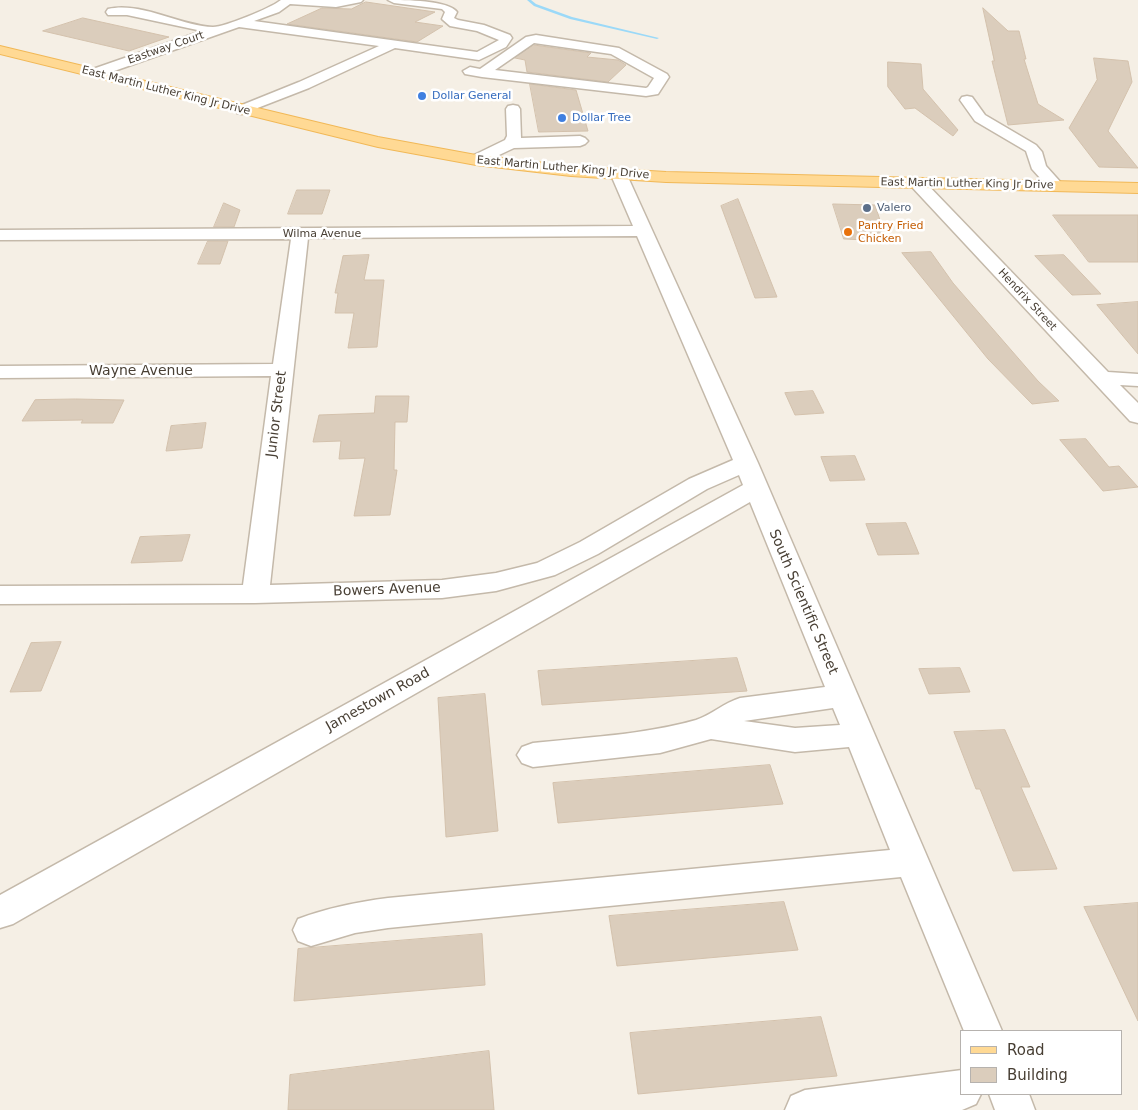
<!DOCTYPE html>
<style>
body{margin:0}
#map{position:relative;width:1138px;height:1110px;overflow:hidden;background:#f5efe5;font-family:"DejaVu Sans",sans-serif}
canvas{display:block}
.legend{position:absolute;left:960px;top:1030px;width:162px;height:65px;box-sizing:border-box;background:#fff;border:1px solid #b6b2ae;margin:0;padding:6px 9px;list-style:none;font-size:15px;color:#483f34}
.legend li{display:flex;align-items:center;gap:10px;height:25px}
.legend b{width:25px;border:1px solid #b6b2ae}
</style>
<div id="map">
<canvas width="1138" height="1110"></canvas>
<ul class="legend">
<li><b style="height:6px;background:#ffd994"></b>Road</li>
<li><b style="height:14px;background:#dbcdbc"></b>Building</li>
</ul>
</div>
<script>
const ctx = document.querySelector('canvas').getContext('2d');
ctx.lineJoin = 'round';
function fill(path, color) { ctx.fillStyle = color; ctx.fill(path, 'evenodd'); }
function trace(path, color, width, dash) { ctx.strokeStyle = color; ctx.lineWidth = width; ctx.lineCap = dash ? 'butt' : 'round'; ctx.setLineDash(dash || []); ctx.stroke(path); }
function label(font, color, halo, rows, align = 'center') {
  ctx.font = font + ' "DejaVu Sans",sans-serif'; ctx.lineWidth = 5; ctx.setLineDash([]); ctx.textBaseline = 'middle'; ctx.strokeStyle = halo; ctx.fillStyle = color; for (const [text, x, y, turn = 0] of rows) {
    ctx.save(); ctx.translate(x, y); ctx.rotate((+turn || 0) * Math.PI / 180); ctx.textAlign = isNaN(turn) ? turn : align; if (halo) ctx.strokeText(text, 0, 0); ctx.fillText(text, 0, 0); ctx.restore();
  }
}
const stream = new Path2D(`
 M527,0H531L536,4L572,17L659,38L657,39L570,19L534,6Z`);
const building = new Path2D(`
 M366,2L435,12L415,22L443,26L417,42L287,24L322,8L351,9Z
 M983,8L1008,31H1019L1026,59H1024L1038,104L1064,120L1008,125L992,61H994Z
 M83,18L169,37L129,51L43,31Z
 M534,45L591,53L587,57L618,60L626,65L608,82L527,72L525,60L515,58Z
 M1094,58L1128,61L1132,82L1108,131L1138,168L1099,167L1069,128L1097,80Z
 M888,62L921,64L923,89L958,130L953,136L915,108L905,109L888,87Z
 M530,84L576,90L588,131L539,132Z
 M297,190H330L322,214H288Z
 M738,199L777,297L755,298L721,206Z
 M224,203L240,210L234,227H214Z
 M833,204L875,205L887,241L844,239Z
 M1053,215H1138V262H1089Z
 M208,241H228L220,264H198Z
 M931,252L953,283L992,328L1038,381L1059,401L1032,404L988,359L902,253Z
 M369,255L364,280H384L377,347L348,348L354,313H335L338,293H335L343,256Z
 M1064,255L1101,294L1072,295L1035,256Z
 M1138,302V354L1097,305Z
 M813,391L824,413L795,415L785,393Z
 M376,396H409L407,422H395L394,470H397L390,515L354,516L365,458L339,459L341,441L313,442L319,415L374,413Z
 M76,399L124,400L113,423H81L83,420L22,421L35,400Z
 M206,423L202,448L166,451L171,426Z
 M1086,439L1109,467L1119,466L1138,487L1103,491L1060,440Z
 M855,456L865,480L830,481L821,457Z
 M906,523L919,554L878,555L866,524Z
 M190,535L182,561L131,563L140,537Z
 M61,642L41,691L10,692L31,643Z
 M737,658L747,691L542,705L538,671Z
 M960,668L970,692L929,694L919,669Z
 M485,694L498,831L446,837L438,698Z
 M1005,730L1030,787H1021L1057,869L1013,871L980,789H976L954,732Z
 M770,765L783,804L558,823L553,783Z
 M784,902L798,950L617,966L609,916Z
 M1138,903V1021L1084,907Z
 M482,934L485,985L294,1001L298,949Z
 M821,1017L837,1076L638,1094L630,1033Z
 M489,1051L494,1110H288L290,1075Z`);
const minor = new Path2D(`
 M281,0H363L361,2L336,7L290,4L279,12L254,21L477,52L499,40L477,31L450,26L442,19L445,12L442,9L394,3L388,0C405,0 448,0 457,12L454,18L458,20L484,25L510,35L512,38L506,47L479,60L395,48L309,88L242,114L237,113L235,110L237,107L299,82L379,46L239,27L100,76H90L88,73L90,70L202,31L127,15H108L106,12L108,9C140,1 181,26 213,27C225,27 271,8 281,0Z
 M536,35L619,48L667,74L669,77L658,94L646,96L482,77L465,74L463,71L470,67L480,69L526,37ZM534,43L611,54L654,78L648,87L646,88L495,70Z
 M967,96L972,97L985,115L1036,145L1042,152L1046,166L1064,186L1062,189H1050L1032,169L1026,151L975,121L960,100L962,97Z
 M513,105L518,106L520,109L521,138L580,136L585,138L588,141L585,144L580,146L514,148L482,163H470L468,160L470,157L505,140L507,136L506,109L508,106Z
 M619,170L625,172L627,175L758,463L1002,1031H964L901,877L388,928L355,933L311,946L298,941L293,930L298,919C327,908 357,902 388,898L890,850L849,747L795,752L711,739L660,753L533,767L522,763L517,755L522,747L533,743C587,737 643,735 696,720C711,715 724,703 740,698L825,687L750,502L13,924L0,928V895L743,485L739,475L707,489L598,554L555,575L496,591L442,598L255,603L0,604V586L243,585L271,376L0,378V366L273,364L291,239L0,240V230L633,226L611,175L613,172ZM637,236L733,460L689,479L580,542L537,563L496,573L442,580L270,585L308,238ZM833,708L840,725L795,728L744,721Z
 M917,178L923,180L1108,372L1138,374V386L1120,385L1138,403V423L1130,421L911,186L909,183L911,180Z
 M962,1070V1094H981L976,1104L962,1110H785L791,1096L805,1090Z
 M989,1094H1029L1035,1110H995Z`);
const major = new Path2D(`
 M0,46L378,137L476,155L571,166L666,172L1138,183V193L666,182L571,176L476,165L378,147L0,54Z`);
const markers = [
 [422,96,5,"#3f7fe0"],
 [562,118,5,"#3f7fe0"],
 [867,208,5,"#5c6f8a"],
 [848,232,5,"#e8710a"]
];
const farStreetnames = [
 ["Eastway Court",166,48,-19],
 ["East Martin Luther King Jr Drive",166,91,14],
 ["East Martin Luther King Jr Drive",563,168,5],
 ["East Martin Luther King Jr Drive",967,184,1],
 ["Wilma Avenue",322,234],
 ["Hendrix Street",1027,300,47]
];
const farShopnames = [
 ["Dollar General",432,96],
 ["Dollar Tree",572,118]
];
const farServicenames = [
 ["Valero",877,208]
];
const farFoodnames = [
 ["Pantry Fried",858,226],
 ["Chicken",858,239]
];
const streetNames = [
 ["Wayne Avenue",141,371],
 ["Junior Street",277,414,-83],
 ["Bowers Avenue",387,590,-2],
 ["South Scientific Street",803,602,67],
 ["Jamestown Road",378,700,-29]
];
fill(stream, '#9bd9f8');
fill(building, '#dbcdbc');
trace(building, '#d3c1ac', 1);
trace(minor, '#c4b9aa', 3);
trace(major, '#f1b857', 2);
fill(minor, '#fff');
fill(major, '#ffd994');
for (const [x, y, r, color] of markers) { const dot = new Path2D(); dot.arc(x, y, r, 0, 2 * Math.PI); ctx.fillStyle = color; ctx.fill(dot); trace(dot, '#fff', 2); }
label('11px', '#483f34', '#fff', farStreetnames);
label('11px', '#366cbe', '#fff', farShopnames, 'left');
label('11px', '#4e5e75', '#fff', farServicenames, 'left');
label('11px', '#c56008', '#fff', farFoodnames, 'left');
label('14px', '#483f34', '#fff', streetNames);
</script>
